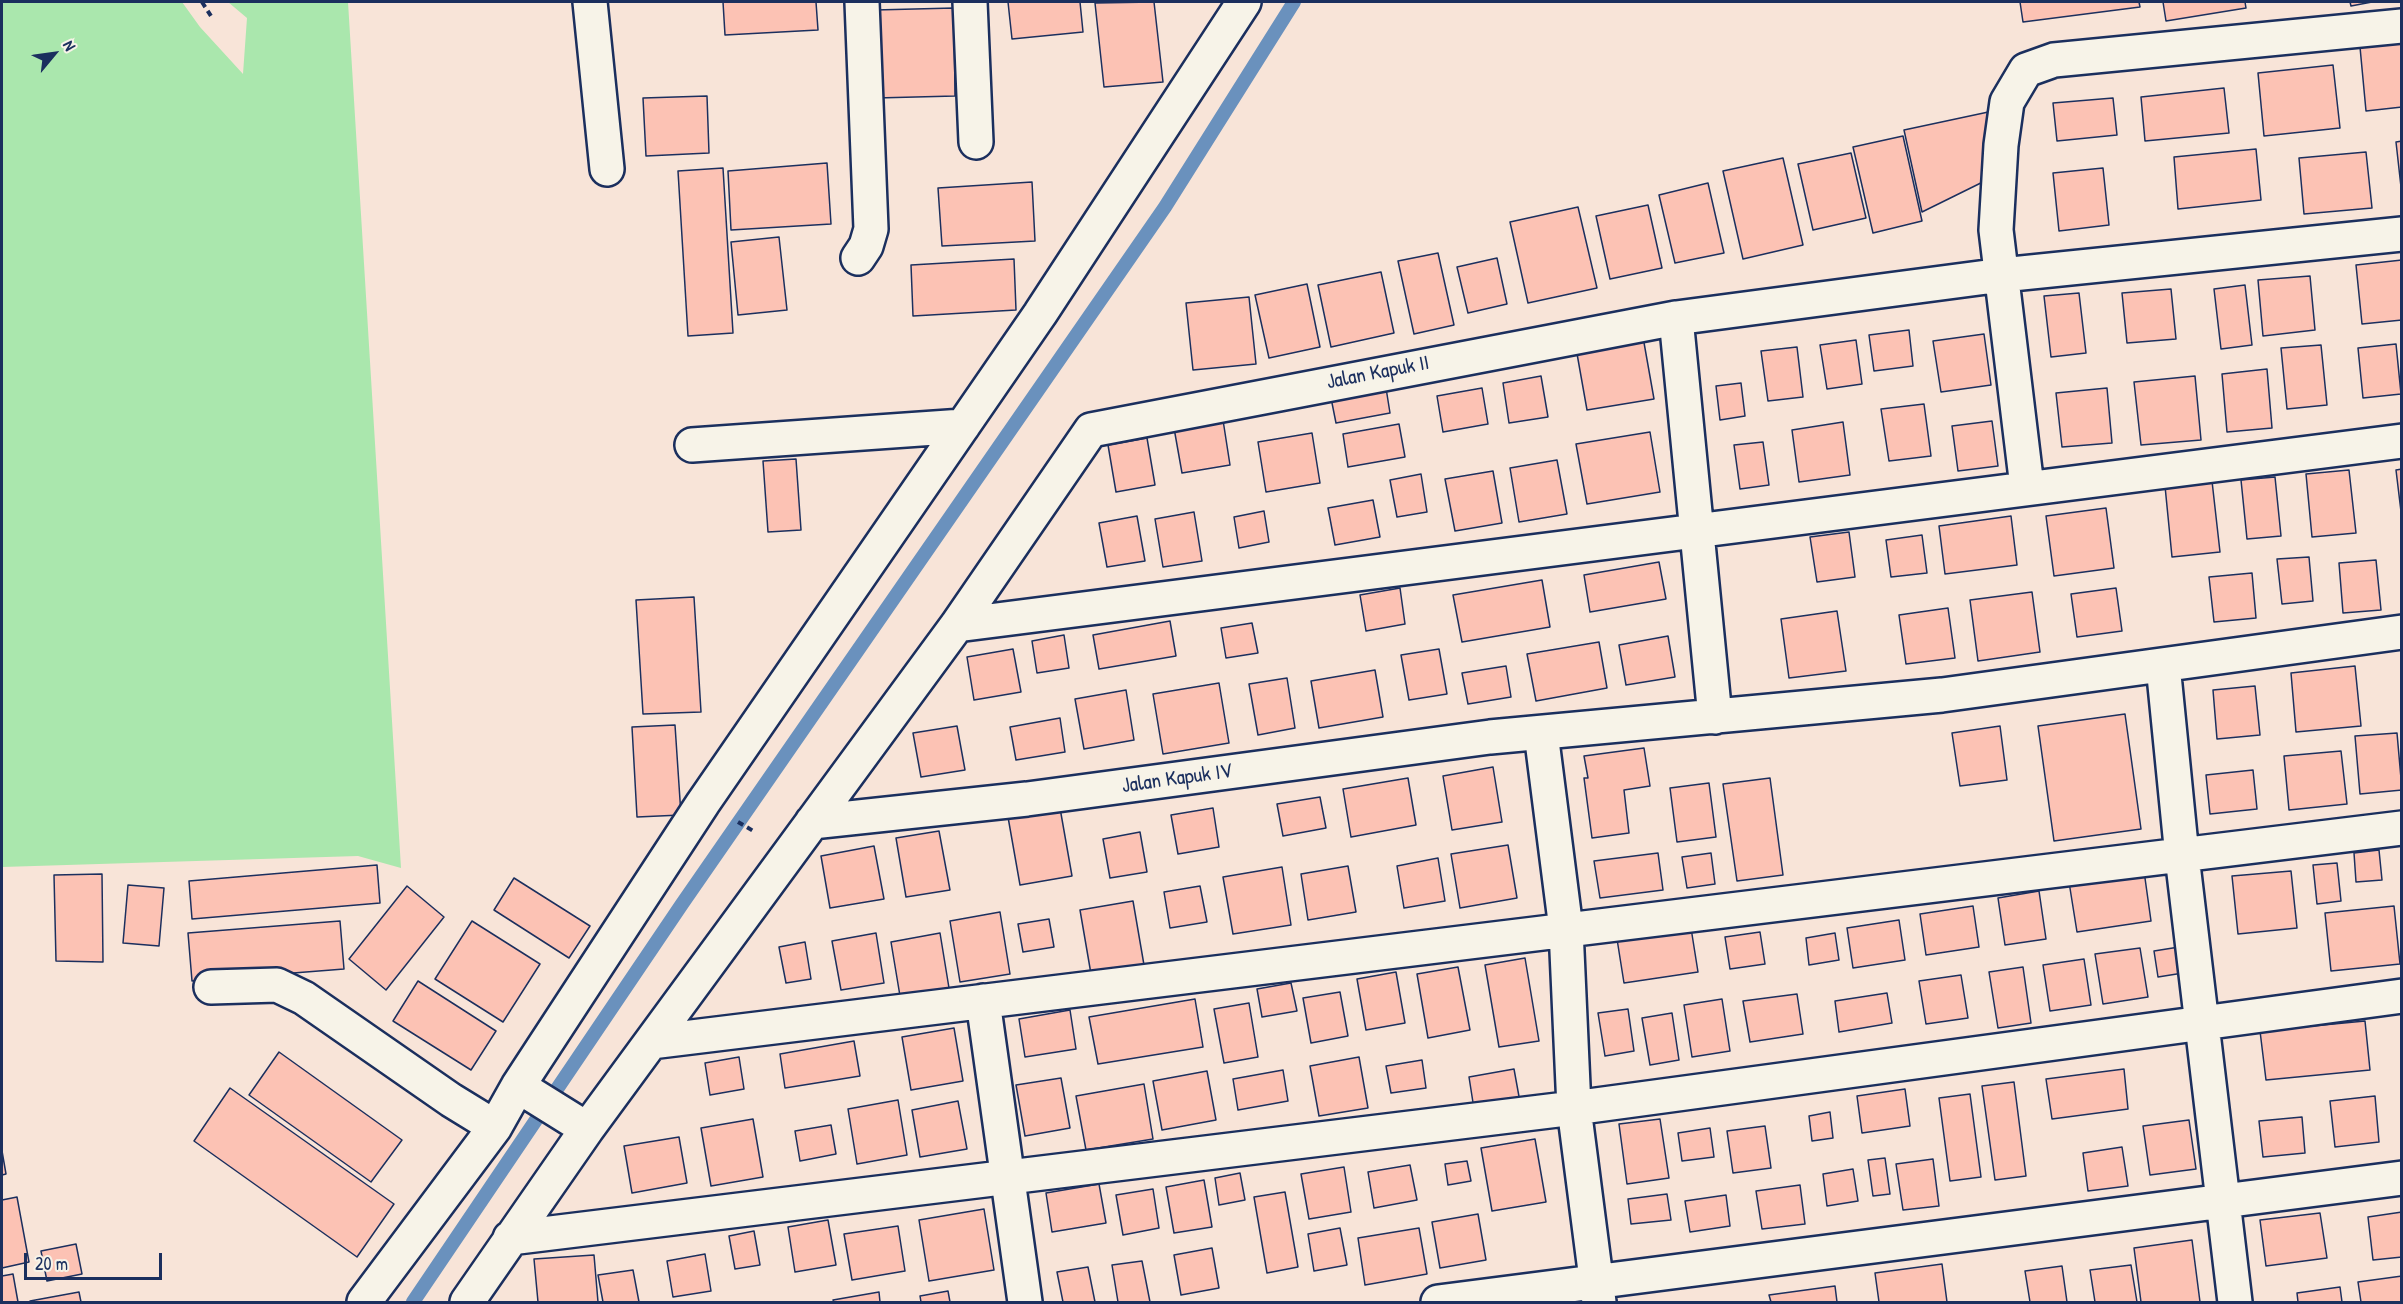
<!DOCTYPE html>
<style>
body{margin:0}
#map{position:relative;width:2403px;height:1304px;overflow:hidden;background:#f8e4d8;font-family:"Patrick Hand",sans-serif}
canvas{display:block}
.frame{position:absolute;inset:0;border:3px solid #1b2f5e;pointer-events:none}
.north{position:absolute;left:24px;top:24px;width:60px;height:60px;-webkit-text-stroke:4px #f7f3e8;paint-order:stroke;rotate:61deg;font-size:16px;font-weight:700;line-height:24px;text-align:center;color:#1b2f5e}
.north::after{content:'';display:block;margin:auto;width:21px;height:27px;background:#1b2f5e;clip-path:polygon(50% 0,100% 100%,50% 72%,0 100%)}
.scale{position:absolute;left:24px;top:1253px;width:138px;height:27px;box-sizing:border-box;border:3px solid #1b2f5e;border-top:0;padding-left:8px;font-size:18px;line-height:21px;white-space:nowrap;color:#1b2f5e;-webkit-text-stroke:4px #f7f3e8;paint-order:stroke}
</style>
<div id="map">
<canvas width="2403" height="1304"></canvas>
<div class="frame"></div>
<div class="north">N</div>
<div class="scale">20 m</div>
</div>
<script>
const ctx = document.querySelector('canvas').getContext('2d');
ctx.lineJoin = 'round';
function fill(path, color) { ctx.fillStyle = color; ctx.fill(path, 'evenodd'); }
function trace(path, color, width, dash) { ctx.strokeStyle = color; ctx.lineWidth = width; ctx.lineCap = dash ? 'butt' : 'round'; ctx.setLineDash(dash || []); ctx.stroke(path); }
function label(font, color, halo, rows, align = 'center') {
  ctx.font = font + ' "Patrick Hand",sans-serif'; ctx.lineWidth = 5; ctx.setLineDash([]); ctx.textBaseline = 'middle'; ctx.strokeStyle = halo; ctx.fillStyle = color; for (const [text, x, y, turn = 0] of rows) {
    ctx.save(); ctx.translate(x, y); ctx.rotate((+turn || 0) * Math.PI / 180); ctx.textAlign = isNaN(turn) ? turn : align; if (halo) ctx.strokeText(text, 0, 0); ctx.fillText(text, 0, 0); ctx.restore();
  }
}
const green = new Path2D(`
 M2,2H182L200,27L243,74L247,18L228,2H348L401,868L358,856L2,867Z`);
const stream = new Path2D(`
 M413,1302L682,904L1165,207L1294,2`);
const building = new Path2D(`
 M723,2H816L818,30L725,35Z
 M1008,2H1080L1083,32L1012,39Z
 M1154,2L1163,82L1104,87L1095,3Z
 M2020,2H2139L2140,7L2023,22Z
 M2163,2H2245L2246,8L2166,21Z
 M2350,2H2372L2351,6Z
 M954,8L955,96L876,98L875,10Z
 M2402,43V107L2366,111L2360,47Z
 M2333,65L2340,128L2264,136L2258,73Z
 M2224,88L2229,133L2145,141L2141,97Z
 M707,96L709,153L646,156L643,98Z
 M2113,98L2117,135L2057,141L2053,103Z
 M1993,111L1997,175L1922,212L1904,130Z
 M1903,136L1922,221L1873,233L1853,147Z
 M2402,141V196L2396,142Z
 M2256,149L2261,200L2178,209L2174,157Z
 M2366,152L2372,208L2304,214L2299,158Z
 M1851,153L1866,218L1813,230L1798,164Z
 M1783,158L1803,245L1743,259L1723,171Z
 M827,163L831,224L731,230L728,171Z
 M723,168L733,333L688,336L678,171Z
 M2103,168L2109,225L2059,231L2053,173Z
 M1032,182L1035,241L942,246L938,188Z
 M1708,183L1724,253L1675,263L1659,195Z
 M1648,205L1662,268L1610,279L1596,216Z
 M1578,207L1597,288L1528,303L1510,222Z
 M779,237L787,310L738,315L731,242Z
 M1438,253L1454,325L1414,334L1398,261Z
 M1497,258L1507,304L1468,313L1457,267Z
 M1014,259L1016,310L913,316L911,265Z
 M2402,260V320L2362,324L2356,265Z
 M1381,272L1394,333L1331,347L1318,285Z
 M2310,276L2315,330L2263,336L2258,280Z
 M1307,284L1320,347L1269,358L1255,295Z
 M2245,285L2252,345L2221,349L2214,289Z
 M2171,289L2176,339L2127,343L2122,293Z
 M2079,293L2086,353L2051,357L2044,296Z
 M1249,297L1256,364L1193,370L1186,303Z
 M1909,330L1913,366L1874,371L1869,335Z
 M1984,334L1991,385L1941,392L1933,341Z
 M1643,337L1654,399L1587,410L1576,348Z
 M1856,340L1862,384L1827,389L1820,345Z
 M2396,344L2401,394L2363,398L2358,348Z
 M2321,345L2327,405L2287,409L2281,348Z
 M1797,347L1803,397L1768,401L1761,351Z
 M2267,369L2272,428L2227,432L2222,374Z
 M1541,376L1548,417L1509,423L1503,383Z
 M2195,376L2201,440L2141,445L2134,382Z
 M1741,383L1745,416L1720,420L1716,386Z
 M1386,388L1390,413L1336,423L1331,398Z
 M1482,388L1488,424L1443,432L1437,396Z
 M2107,388L2112,443L2062,447L2056,393Z
 M1924,404L1931,456L1889,461L1881,409Z
 M1223,420L1230,465L1182,473L1174,428Z
 M1992,421L1998,466L1958,471L1952,426Z
 M1843,422L1850,475L1799,482L1792,430Z
 M1399,424L1405,457L1348,467L1343,434Z
 M1650,432L1660,492L1587,504L1576,444Z
 M1312,433L1320,483L1266,492L1258,442Z
 M1147,438L1155,485L1116,492L1108,445Z
 M1763,442L1769,485L1740,489L1734,445Z
 M796,459L801,530L768,532L763,461Z
 M1557,460L1567,514L1519,522L1510,468Z
 M2402,469V520L2396,470Z
 M2349,470L2356,533L2312,537L2306,474Z
 M1493,471L1502,523L1455,531L1445,479Z
 M1421,474L1427,512L1397,517L1390,480Z
 M2275,477L2281,536L2247,539L2241,480Z
 M2212,481L2220,552L2172,557L2165,486Z
 M1373,500L1380,537L1335,545L1328,508Z
 M2106,508L2114,568L2054,576L2046,516Z
 M1264,511L1269,542L1239,548L1234,517Z
 M1194,512L1202,561L1163,567L1155,519Z
 M1137,516L1145,561L1107,567L1099,523Z
 M2011,516L2017,565L1945,574L1939,526Z
 M1849,532L1855,577L1817,582L1810,537Z
 M1922,535L1927,573L1891,577L1886,540Z
 M2309,557L2313,601L2282,604L2277,559Z
 M2376,560L2381,610L2343,613L2339,563Z
 M1659,562L1666,599L1590,612L1584,575Z
 M2252,573L2256,618L2214,622L2209,577Z
 M1542,580L1550,627L1462,642L1453,595Z
 M1400,588L1405,624L1366,631L1360,595Z
 M2116,588L2122,631L2077,637L2071,594Z
 M2032,592L2040,652L1978,661L1970,600Z
 M694,597L701,712L643,714L636,600Z
 M1948,608L1955,658L1906,664L1899,615Z
 M1837,611L1846,671L1789,678L1781,619Z
 M1170,621L1176,656L1099,669L1093,635Z
 M1252,623L1258,653L1226,658L1221,628Z
 M1064,635L1069,668L1037,673L1032,641Z
 M1668,636L1675,677L1626,685L1619,645Z
 M1599,642L1607,688L1536,701L1527,654Z
 M1013,649L1021,692L974,700L967,657Z
 M1439,649L1447,694L1409,700L1401,655Z
 M1506,666L1511,697L1468,704L1462,673Z
 M2355,666L2361,726L2296,732L2291,673Z
 M1375,670L1383,717L1319,728L1311,681Z
 M1287,678L1295,728L1258,735L1249,684Z
 M1219,683L1229,743L1163,754L1153,694Z
 M2255,686L2260,735L2217,739L2213,690Z
 M1126,690L1134,740L1084,749L1075,699Z
 M2125,714L2141,829L2054,841L2038,726Z
 M1060,718L1065,752L1016,760L1010,727Z
 M675,725L681,815L637,817L632,727Z
 M957,726L965,770L921,777L913,733Z
 M2000,726L2007,780L1960,786L1952,733Z
 M2397,733L2402,790L2360,794L2355,736Z
 M1644,748L1650,786L1624,790L1629,833L1592,838L1584,778H1588L1584,756Z
 M2341,751L2347,804L2289,810L2284,756Z
 M1493,767L1502,822L1452,830L1443,776Z
 M2253,770L2257,809L2210,814L2206,775Z
 M1408,778L1416,825L1351,837L1343,789Z
 M1770,778L1783,875L1737,881L1723,784Z
 M1709,783L1716,837L1677,842L1670,788Z
 M1320,797L1326,828L1283,836L1277,804Z
 M1060,808L1072,876L1020,885L1008,817Z
 M1213,808L1219,847L1178,854L1171,815Z
 M939,831L950,890L906,897L896,838Z
 M1140,832L1147,872L1110,878L1103,839Z
 M1508,845L1517,898L1460,908L1451,854Z
 M874,846L884,899L830,908L821,856Z
 M2379,850L2382,880L2356,882L2354,853Z
 M1658,853L1663,890L1600,898L1594,861Z
 M1711,853L1715,884L1687,888L1682,857Z
 M1438,858L1445,901L1404,908L1397,866Z
 M2337,863L2341,901L2317,904L2313,865Z
 M377,865L380,903L192,919L189,881Z
 M1348,866L1356,912L1308,920L1301,874Z
 M1282,867L1291,925L1233,934L1223,877Z
 M2144,871L2151,921L2077,932L2069,882Z
 M2291,871L2297,928L2238,934L2232,876Z
 M102,874L103,962L56,961L54,875Z
 M514,878L590,926L569,958L494,910Z
 M128,885L164,888L159,946L123,943Z
 M407,886L444,917L386,990L349,959Z
 M1200,886L1207,922L1170,928L1164,892Z
 M2039,891L2046,939L2005,945L1998,898Z
 M1133,901L1144,965L1091,974L1080,910Z
 M1973,906L1979,947L1926,955L1920,914Z
 M2394,906L2400,964L2331,971L2325,913Z
 M1000,912L1010,974L960,982L950,921Z
 M1049,919L1054,947L1023,952L1018,924Z
 M1899,920L1905,960L1853,968L1847,928Z
 M340,921L344,969L192,981L188,933Z
 M472,921L540,964L503,1022L435,979Z
 M1691,928L1698,972L1624,983L1617,939Z
 M1760,932L1765,964L1730,969L1725,937Z
 M876,933L884,983L841,990L832,941Z
 M940,933L949,988L900,996L891,942Z
 M1835,933L1839,960L1809,965L1806,938Z
 M805,942L811,979L786,983L779,947Z
 M2179,947L2183,973L2158,977L2154,951Z
 M2140,948L2148,997L2103,1004L2095,954Z
 M1525,958L1539,1041L1499,1047L1485,965Z
 M2084,959L2091,1005L2050,1011L2043,965Z
 M1458,967L1470,1030L1428,1038L1417,974Z
 M2023,967L2031,1023L1998,1028L1989,972Z
 M1396,972L1405,1023L1366,1030L1357,979Z
 M1961,975L1968,1018L1926,1024L1919,981Z
 M418,981L496,1031L471,1070L393,1021Z
 M1291,983L1297,1011L1262,1017L1257,989Z
 M1340,992L1348,1036L1311,1043L1303,998Z
 M1887,993L1892,1023L1839,1032L1835,1001Z
 M1797,994L1803,1034L1750,1042L1743,1001Z
 M1195,999L1203,1047L1098,1064L1089,1017Z
 M1722,999L1730,1051L1692,1057L1684,1005Z
 M1249,1003L1258,1057L1224,1063L1214,1009Z
 M1628,1009L1634,1051L1605,1056L1598,1013Z
 M1070,1010L1076,1049L1025,1057L1019,1019Z
 M1672,1013L1679,1060L1650,1065L1642,1018Z
 M2365,1021L2370,1070L2266,1080L2260,1031Z
 M954,1028L963,1081L911,1090L902,1037Z
 M854,1041L860,1076L785,1088L780,1054Z
 M279,1052L402,1140L371,1182L249,1095Z
 M739,1057L744,1089L710,1095L705,1063Z
 M1359,1057L1368,1108L1319,1116L1310,1066Z
 M1422,1060L1426,1088L1391,1093L1386,1066Z
 M1514,1069L1520,1102L1474,1109L1469,1077Z
 M2124,1069L2128,1109L2052,1119L2046,1079Z
 M1283,1070L1288,1101L1238,1110L1233,1079Z
 M1207,1071L1216,1120L1162,1130L1153,1081Z
 M1061,1078L1070,1128L1025,1136L1016,1085Z
 M2014,1082L2026,1176L1995,1180L1982,1086Z
 M1144,1084L1153,1139L1086,1150L1076,1096Z
 M230,1088L394,1204L357,1257L194,1141Z
 M1905,1089L1910,1126L1862,1133L1857,1096Z
 M1970,1094L1981,1177L1950,1181L1939,1098Z
 M2375,1096L2379,1142L2335,1147L2330,1101Z
 M898,1100L907,1155L857,1164L848,1109Z
 M958,1101L967,1149L920,1157L912,1110Z
 M1830,1112L1833,1138L1812,1141L1809,1116Z
 M2302,1117L2305,1153L2263,1157L2259,1121Z
 M753,1119L763,1177L711,1186L701,1128Z
 M1660,1119L1669,1178L1627,1184L1619,1124Z
 M2189,1120L2196,1169L2150,1175L2143,1126Z
 M831,1125L836,1154L800,1161L795,1131Z
 M1765,1126L1771,1168L1733,1173L1727,1131Z
 M1710,1128L1714,1157L1682,1161L1678,1133Z
 M679,1137L687,1183L632,1193L624,1146Z
 M1535,1139L1546,1202L1492,1211L1481,1148Z
 M2122,1147L2128,1186L2088,1191L2083,1153Z
 M2,1151L6,1174L2,1175Z
 M1885,1158L1890,1194L1873,1196L1868,1160Z
 M1933,1159L1939,1206L1903,1210L1896,1164Z
 M1467,1161L1471,1181L1448,1185L1445,1164Z
 M1410,1165L1417,1200L1374,1208L1368,1172Z
 M1344,1167L1351,1212L1309,1219L1301,1174Z
 M1853,1169L1858,1201L1827,1206L1823,1174Z
 M1240,1173L1245,1200L1219,1205L1215,1178Z
 M1204,1180L1212,1227L1174,1233L1166,1187Z
 M1099,1184L1106,1223L1052,1232L1046,1193Z
 M1800,1185L1805,1224L1762,1229L1756,1191Z
 M1153,1189L1159,1228L1123,1235L1116,1195Z
 M1285,1192L1298,1267L1267,1273L1254,1197Z
 M1667,1194L1671,1220L1631,1224L1628,1199Z
 M1726,1195L1730,1226L1690,1232L1685,1201Z
 M17,1197L29,1262L2,1268V1200Z
 M984,1209L994,1270L929,1281L919,1220Z
 M2402,1212V1257L2373,1260L2368,1217Z
 M2320,1213L2327,1258L2266,1266L2260,1220Z
 M1478,1214L1486,1260L1440,1268L1432,1222Z
 M828,1220L836,1265L795,1272L788,1227Z
 M898,1226L905,1271L852,1280L844,1234Z
 M1340,1228L1347,1265L1314,1271L1308,1234Z
 M1419,1228L1427,1274L1365,1285L1358,1238Z
 M754,1231L760,1265L735,1269L729,1236Z
 M2192,1240L2200,1302H2141L2134,1248Z
 M76,1244L82,1274L47,1281L41,1251Z
 M1212,1248L1219,1288L1181,1295L1174,1255Z
 M705,1254L711,1291L673,1297L667,1261Z
 M594,1255L598,1302H538L534,1259Z
 M1142,1261L1150,1302H1118L1112,1265Z
 M1942,1264L1947,1302H1879L1875,1273Z
 M2131,1265L2137,1302H2095L2090,1270Z
 M2062,1266L2067,1302H2030L2025,1271Z
 M1088,1267L1095,1302H1063L1057,1272Z
 M633,1270L639,1302H603L598,1275Z
 M13,1274L18,1302H2V1276Z
 M2402,1276V1302H2361L2358,1282Z
 M1835,1286L1837,1302H1771L1769,1295Z
 M2340,1287L2342,1302H2298L2297,1293Z
 M948,1291L950,1302H921L920,1296Z
 M79,1292L81,1302H30V1301Z
 M879,1292L880,1302H834L833,1300Z`);
const path = new Path2D(`
 M202,2L211,16
 M738,822L755,832`);
const minor = new Path2D(`
 M590,2L607,169
 M970,2L976,142
 M858,258L866,246L871,229L862,2
 M1676,318L1715,717
 M692,445L963,426
 M2027,487L1996,230L2001,145L2007,102L2026,70L2054,60L2402,26
 M957,625L2402,441
 M2163,665L2182,856L2235,1302
 M1541,733L1566,929L1574,1108L1599,1302
 M812,822L1027,799L1490,737L1942,695L2402,632
 M211,987L277,985L304,998L451,1100L495,1127
 M983,1001L1025,1302
 M651,1042L2402,828
 M518,1086L587,1129
 M510,1238L1574,1108L2402,996
 M364,1302L495,1127L518,1086L703,803L1040,314L1244,2
 M467,1302L587,1129L957,625L1091,430L1676,318L2002,275L2402,234
 M1438,1302L2402,1178`);
const streetNames = [
 ["Jalan Kapuk II",1378,373,-11],
 ["Jalan Kapuk IV",1177,779,-8]
];
fill(green, '#aae7ad');
trace(stream, '#6a91bd', 14);
fill(building, '#fcc2b4');
trace(building, '#1b2f5e', 1.5);
trace(minor, '#1b2f5e', 38);
trace(path, '#1b2f5e', 4, [6, 4.5]);
trace(minor, '#f7f3e8', 33);
label('21px', '#1b2f5e', '#f7f3e8', streetNames);
</script>
